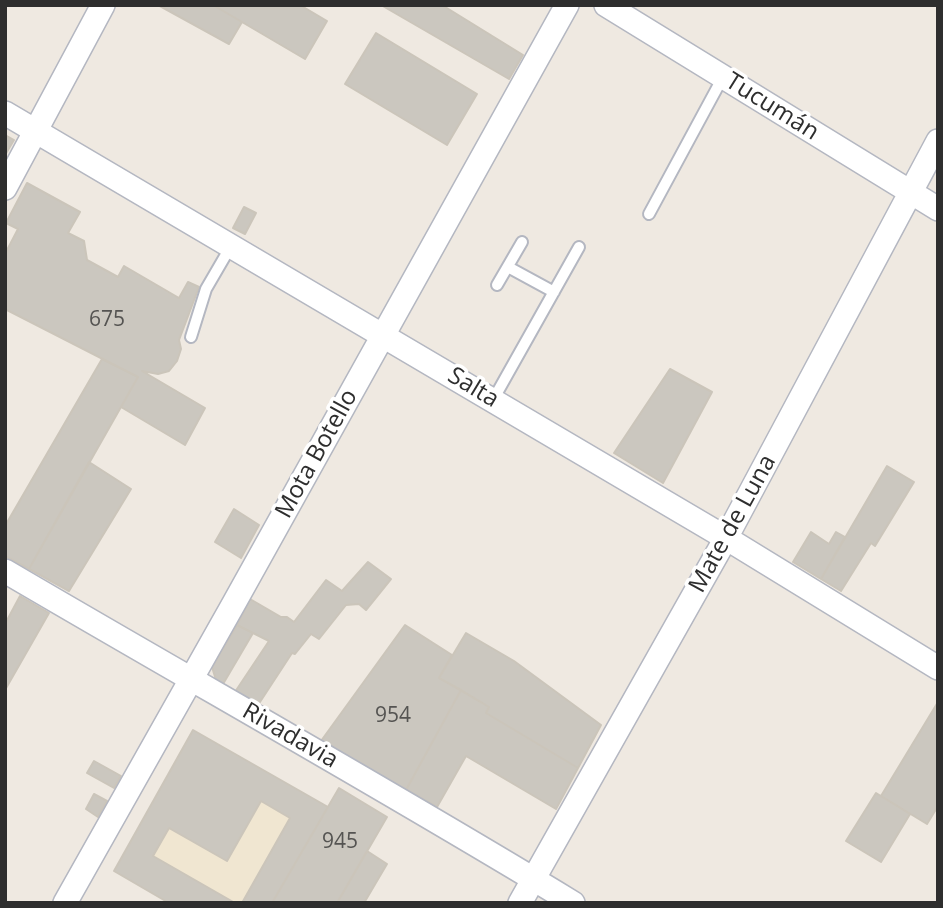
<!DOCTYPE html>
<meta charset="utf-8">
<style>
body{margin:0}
#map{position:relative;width:943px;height:908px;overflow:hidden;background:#efe9e1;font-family:"Open Sans",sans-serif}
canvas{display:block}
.frame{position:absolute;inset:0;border:7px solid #2e2e2e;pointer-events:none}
</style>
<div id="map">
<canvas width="943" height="908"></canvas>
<div class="frame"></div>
</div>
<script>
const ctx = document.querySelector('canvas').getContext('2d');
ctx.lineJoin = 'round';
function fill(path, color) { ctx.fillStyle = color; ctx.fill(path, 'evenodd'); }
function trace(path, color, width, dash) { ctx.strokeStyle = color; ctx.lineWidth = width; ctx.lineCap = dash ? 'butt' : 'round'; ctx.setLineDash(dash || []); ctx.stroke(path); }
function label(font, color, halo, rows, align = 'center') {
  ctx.font = font + ' "Open Sans",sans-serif'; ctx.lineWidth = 7; ctx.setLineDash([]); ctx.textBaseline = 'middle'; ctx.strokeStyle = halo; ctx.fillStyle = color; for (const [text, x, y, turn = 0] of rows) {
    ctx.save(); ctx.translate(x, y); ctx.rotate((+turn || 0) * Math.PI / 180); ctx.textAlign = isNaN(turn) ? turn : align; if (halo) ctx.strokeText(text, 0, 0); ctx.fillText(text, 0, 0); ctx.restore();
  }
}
const education = new Path2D(`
 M193,730L328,807L272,903H169L114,871Z`);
const building = new Path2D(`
 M158,5H213L242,22L229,44Z
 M213,5H300L327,21L305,59Z
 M381,5H442L523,55L509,79Z
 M376,33L477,94L447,145L345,84Z
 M5,135L14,140L5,155Z
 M27,183L80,212L68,233L84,241L87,260L118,277L124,266L179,298L188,282L199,287L179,340L181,349L177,361L169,371L158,374L142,371L205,408L185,445L121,407L138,377L5,309V254L18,229L6,223Z
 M244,207L256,213L245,234L233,228Z
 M102,359L138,377L29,569L5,556V526Z
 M670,369L712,392L663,483L614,453Z
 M89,462L131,489L69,591L29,569Z
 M887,466L914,482L875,546L871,543L841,591L821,579Z
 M234,509L259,525L241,558L215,542Z
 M811,532L829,544L836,532L845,537L821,579L793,562Z
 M368,562L391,579L366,610L359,604L346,605L319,639L311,634L295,654L292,653L258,705L235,692L269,641L237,625L250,599L281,617H287L294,622L326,580L342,591Z
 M20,596L49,613L5,690V624Z
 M237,625L253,633L223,684L216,680L212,667Z
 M405,625L452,655L439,678L461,690L406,790L321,741Z
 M466,633L514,661L601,725L578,768L486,713L489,707L439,678Z
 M461,690L489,707L486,713L578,768L556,809L466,756L437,807L406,790Z
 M938,702V806L927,824L881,796Z
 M193,730L328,807L272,903H242L290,818L261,801L227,861L169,828L153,856L235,903H169L114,871Z
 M94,761L121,776L114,788L87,773Z
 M339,788L387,817L337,903H272Z
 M876,793L910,814L881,862L846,841Z
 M94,794L107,801L98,817L86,809Z
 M367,851L387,864L364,903H337Z`);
const lane = new Path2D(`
 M649,214L723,77
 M508,267L554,292
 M497,285L522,242
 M191,337L206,289L231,246
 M493,400L579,247`);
const street = new Path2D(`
 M606,5L938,209
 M5,113L726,538L938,668
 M5,188L103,5
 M5,571C194,682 386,789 573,903
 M65,903L233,605L567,5
 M520,903L726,538L938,141`);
const numberNames = [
 ["675",107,320],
 ["954",393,716],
 ["945",340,842]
];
const streetNames = [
 ["Tucumán",772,107,32],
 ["Salta",473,388,31],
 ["Mota Botello",317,454,-61],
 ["Mate de Luna",733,524,-61],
 ["Rivadavia",290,736,30]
];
fill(education, '#f0e6d1');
fill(building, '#cbc7bf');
trace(building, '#cbc5ba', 2);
trace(lane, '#b4b7c1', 14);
trace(street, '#b4b7c1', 26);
trace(lane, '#fff', 10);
trace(street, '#fff', 23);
label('21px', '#555452', null, numberNames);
label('24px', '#2e2e2e', '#fff', streetNames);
</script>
